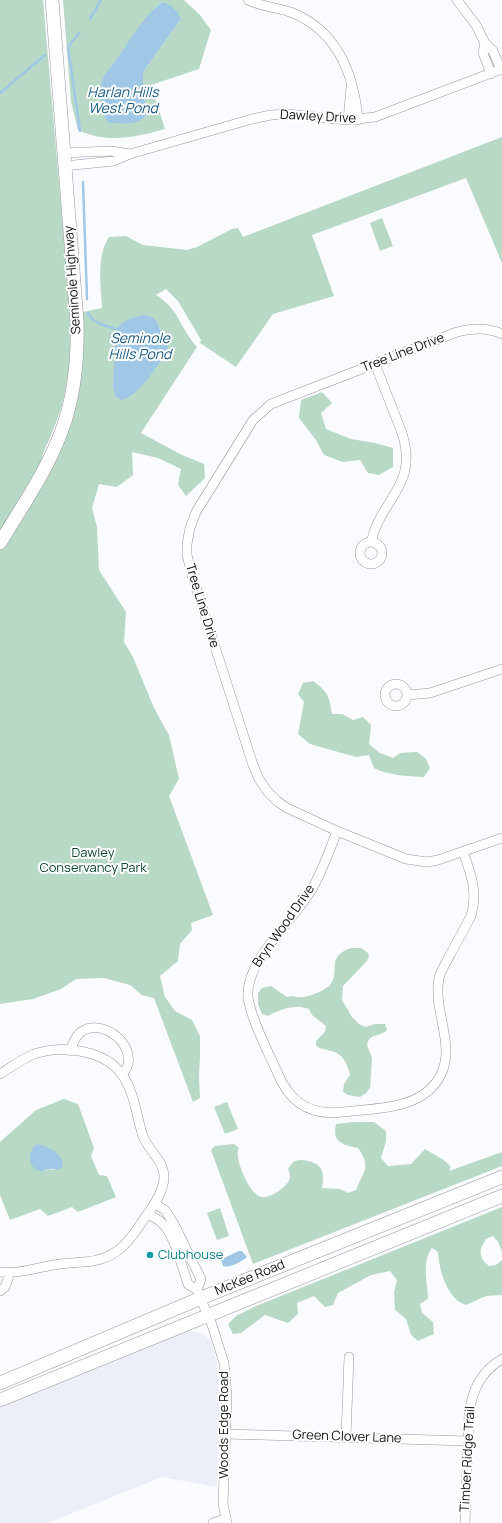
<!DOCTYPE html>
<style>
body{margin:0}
canvas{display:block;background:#fafbff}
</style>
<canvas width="502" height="1523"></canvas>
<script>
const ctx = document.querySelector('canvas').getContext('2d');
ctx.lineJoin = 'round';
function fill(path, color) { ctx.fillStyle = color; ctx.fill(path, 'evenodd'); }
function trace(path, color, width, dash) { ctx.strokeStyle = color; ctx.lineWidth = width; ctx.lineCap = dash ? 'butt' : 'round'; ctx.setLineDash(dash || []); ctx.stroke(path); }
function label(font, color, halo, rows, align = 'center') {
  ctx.font = font + ' Manrope,sans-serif'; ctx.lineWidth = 4; ctx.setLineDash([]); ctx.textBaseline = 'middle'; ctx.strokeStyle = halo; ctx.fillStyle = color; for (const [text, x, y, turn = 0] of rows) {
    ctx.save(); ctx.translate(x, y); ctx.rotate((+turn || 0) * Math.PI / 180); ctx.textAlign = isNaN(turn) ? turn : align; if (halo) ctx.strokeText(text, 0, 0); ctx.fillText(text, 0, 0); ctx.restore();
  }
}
const built = new Path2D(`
 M189,1331L204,1334L212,1344L217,1363L220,1392L217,1487L162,1477L48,1523H0V1407L105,1362Z`);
const green = new Path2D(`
 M0,0H43L71,320C71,355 69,392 55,425C51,436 46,446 42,456L53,463L83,312L102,308C101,285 96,257 109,237L126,236L143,245L187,250L197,247L232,229L238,228L243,237L502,137V263L466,178L312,235L334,296L273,314L236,367L200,343L201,340L178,301L166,289L156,295C179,309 180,328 197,347L141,433L182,455L204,464L205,478L186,496L178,485L181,469L158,458L132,452L133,475L117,487L99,484L92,508L97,527L99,570L126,612L124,642L133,657L154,708L169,735L179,779L169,796L213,915L191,923L192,930L180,944L178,961L160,976L165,997L175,1011L192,1020L200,1036V1056L199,1078L200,1098L193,1102L154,998L142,995L130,985L104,978L76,979L61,989L33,999L0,1004ZM157,322L162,334L167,341L115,357L116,329Z
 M63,0H184L200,15L211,30L199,69L151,85L165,129C136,137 107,144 78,130L71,102ZM162,2L181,19L143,72V91L147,113L122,123H109L103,111L102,80L131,39L156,7Z
 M382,218L393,246L380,251L370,223Z
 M322,392L332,403L321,413L326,429L351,439L375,443L393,448V467L379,475L368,473L360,460L343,462L324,455L316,440L299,418L301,400Z
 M313,681C328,692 329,695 332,714H342L353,720L363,717L371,725L369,744L380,753L393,758L400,753L417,752L426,759L430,768L424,777C407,776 390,776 374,768L369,755L356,757L310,744L298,734L304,702L298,694L303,683Z
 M351,948H361L368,953L369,956L367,961L343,986L342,1000L352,1017L359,1024L365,1027L375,1024H385L387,1030C379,1038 370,1032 367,1045L372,1058L370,1088L366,1093L360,1097L348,1095L343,1092L344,1084L350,1075C345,1054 338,1052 319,1048L316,1045V1041L325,1032L326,1026L312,1015L309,1009C294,1004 281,1009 268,1016L262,1014L258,1004V993L262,988L271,986L287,997C295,995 296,998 303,997C311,996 323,991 329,986C342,973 324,957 351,948Z
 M64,1099L78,1104L94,1148L91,1156L99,1175L107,1176L116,1197L78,1212L72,1207L48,1216L40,1209L10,1220L0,1195V1142L36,1110ZM48,1147L61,1158L55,1170L49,1169L43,1171Z
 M227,1102L238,1129L225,1134L214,1107Z
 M354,1122H374L386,1131V1141L381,1158L388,1166L411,1164L425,1149C434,1155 444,1158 451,1167L449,1171L502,1152V1166L253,1264L211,1150L215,1146L234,1144L239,1148C238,1150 237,1154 238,1157C239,1167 250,1194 261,1197C269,1199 289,1187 290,1177C290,1175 289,1171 288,1168C290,1166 293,1162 295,1161C303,1158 317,1162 321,1169C324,1175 323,1182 322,1188L340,1189L348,1193L356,1190C363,1172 372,1167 358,1148C342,1145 332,1142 336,1124Z
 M502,1207V1252L498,1242L493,1236L486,1239C479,1250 478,1257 489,1266L496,1265L502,1260V1295L486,1296L466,1305C447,1299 439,1270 438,1252L432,1248C421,1262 428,1283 428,1299L420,1304L422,1313L433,1322L434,1334L418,1341L411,1335L406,1319L395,1310L394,1292L397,1280L390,1271L371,1275L338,1293L333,1305L325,1307L314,1296L297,1303L298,1314L288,1323L265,1315L241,1333L233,1334L228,1324L236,1316L256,1306Z
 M220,1208L229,1236L217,1240L207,1213Z`);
const water = new Path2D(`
 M162,2C170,3 178,11 181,19L143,72V91L147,113C139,127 125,123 109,123C100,114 100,93 102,81C103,75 110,68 114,63C128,43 143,17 162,2Z
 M144,315L152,317L157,322L162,334L167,341L168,351C158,364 138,398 121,400L115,396L113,387L116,329C123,320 133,317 144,315Z
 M37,1144C48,1146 63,1153 63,1166C58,1173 56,1168 49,1169C45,1169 44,1172 40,1171C27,1168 27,1151 37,1144Z
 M239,1251H242L247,1257C241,1262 231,1268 223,1266L221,1260L224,1258Z`);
const stream = new Path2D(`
 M90,19L101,0
 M80,32L68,47L80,131
 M0,93L45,55
 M83,182L87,299
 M88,313C93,324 105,325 116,329`);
const street = new Path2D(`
 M248,0C262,7 278,7 293,13C338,32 354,74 358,120
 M457,0L476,25L485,43L493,51L501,70
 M485,43L483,53L491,74
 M348,120L351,87
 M63,153L111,151L130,154
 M64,166L114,161L130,154L252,119L271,115L286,114L348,120L375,117L502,69
 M502,334C487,327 472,328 457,332L271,404L253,420L196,512L190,528L187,544V555L192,575L253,765L259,779L267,791L278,802L287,808L337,831L406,859L427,862L438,860L502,838
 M371,542C381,498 419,486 402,433L375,364
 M360 553a11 11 0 1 1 22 0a11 11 0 1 1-22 0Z
 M385 695a11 11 0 1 1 22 0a11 11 0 1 1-22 0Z
 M407,695L430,693L502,669
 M337,831C330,850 322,871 312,889C294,920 245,961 248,997C250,1017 269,1054 278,1074C290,1103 311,1116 343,1112C374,1108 414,1110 435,1084C461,1052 432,1014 439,978C441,970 446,963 450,955C457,942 464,929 471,916C478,893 471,873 463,852
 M70,1051C73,1044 75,1036 81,1032C100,1018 133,1041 128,1064C127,1068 125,1071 122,1075
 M0,1074C11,1067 22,1059 34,1054C62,1045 105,1049 123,1076C135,1094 136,1115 143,1136C148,1151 165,1161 164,1178C163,1192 154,1205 146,1216C129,1242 117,1260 84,1262C74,1263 63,1263 54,1265C35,1268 19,1274 0,1272
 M155,1204L165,1210L174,1224L201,1279L197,1290
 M148,1214C154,1217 159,1220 164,1225C175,1238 182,1267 188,1284L197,1290L212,1325L224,1363L227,1396L223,1504L227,1523
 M0,1291L5,1287L10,1273
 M226,1434L468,1441
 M346,1437L349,1357
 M213,1523L225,1519
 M465,1523L469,1415C472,1391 480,1372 502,1359`);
const secondary = new Path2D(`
 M0,543C22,506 49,468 63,427C75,393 78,357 77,321L52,0
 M0,1383L201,1298L502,1177
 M0,1400L502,1196`);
const markers = [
 [150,1255,4,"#0f9aa8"]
];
const streetNames = [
 ["Dawley Drive",318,117,3],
 ["Seminole Highway",73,280,-94],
 ["Tree Line Drive",403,353,-21],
 ["Tree Line Drive",202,606,73],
 ["Bryn Wood Drive",284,926,-55],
 ["McKee Road",250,1278,-22],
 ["Woods Edge Road",224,1425,-90],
 ["Green Clover Lane",347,1437,2],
 ["Timber Ridge Trail",468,1459,-87]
];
const parkNames = [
 ["Dawley",93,853],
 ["Conservancy Park",93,868]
];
const cultureNames = [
 ["Clubhouse",158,1255]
];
const waterNames = [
 ["Harlan Hills",123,93],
 ["West Pond",123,109],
 ["Seminole",140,339],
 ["Hills Pond",140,355]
];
fill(built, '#eceef8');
fill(green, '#b8d9c5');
fill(water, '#a0c8e6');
trace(stream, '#a0c8e6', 2.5);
trace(street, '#9697a0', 10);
trace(secondary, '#9697a0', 14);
trace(street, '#fff', 9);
trace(secondary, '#fff', 13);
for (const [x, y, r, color] of markers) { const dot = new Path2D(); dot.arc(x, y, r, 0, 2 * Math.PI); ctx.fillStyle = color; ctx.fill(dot); trace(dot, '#fff', 1.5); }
label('13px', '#0f1013', '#fff', streetNames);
label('13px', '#10472e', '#fff', parkNames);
label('13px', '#0d838f', '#fff', cultureNames, 'left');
label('italic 14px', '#17587f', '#fff', waterNames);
</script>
